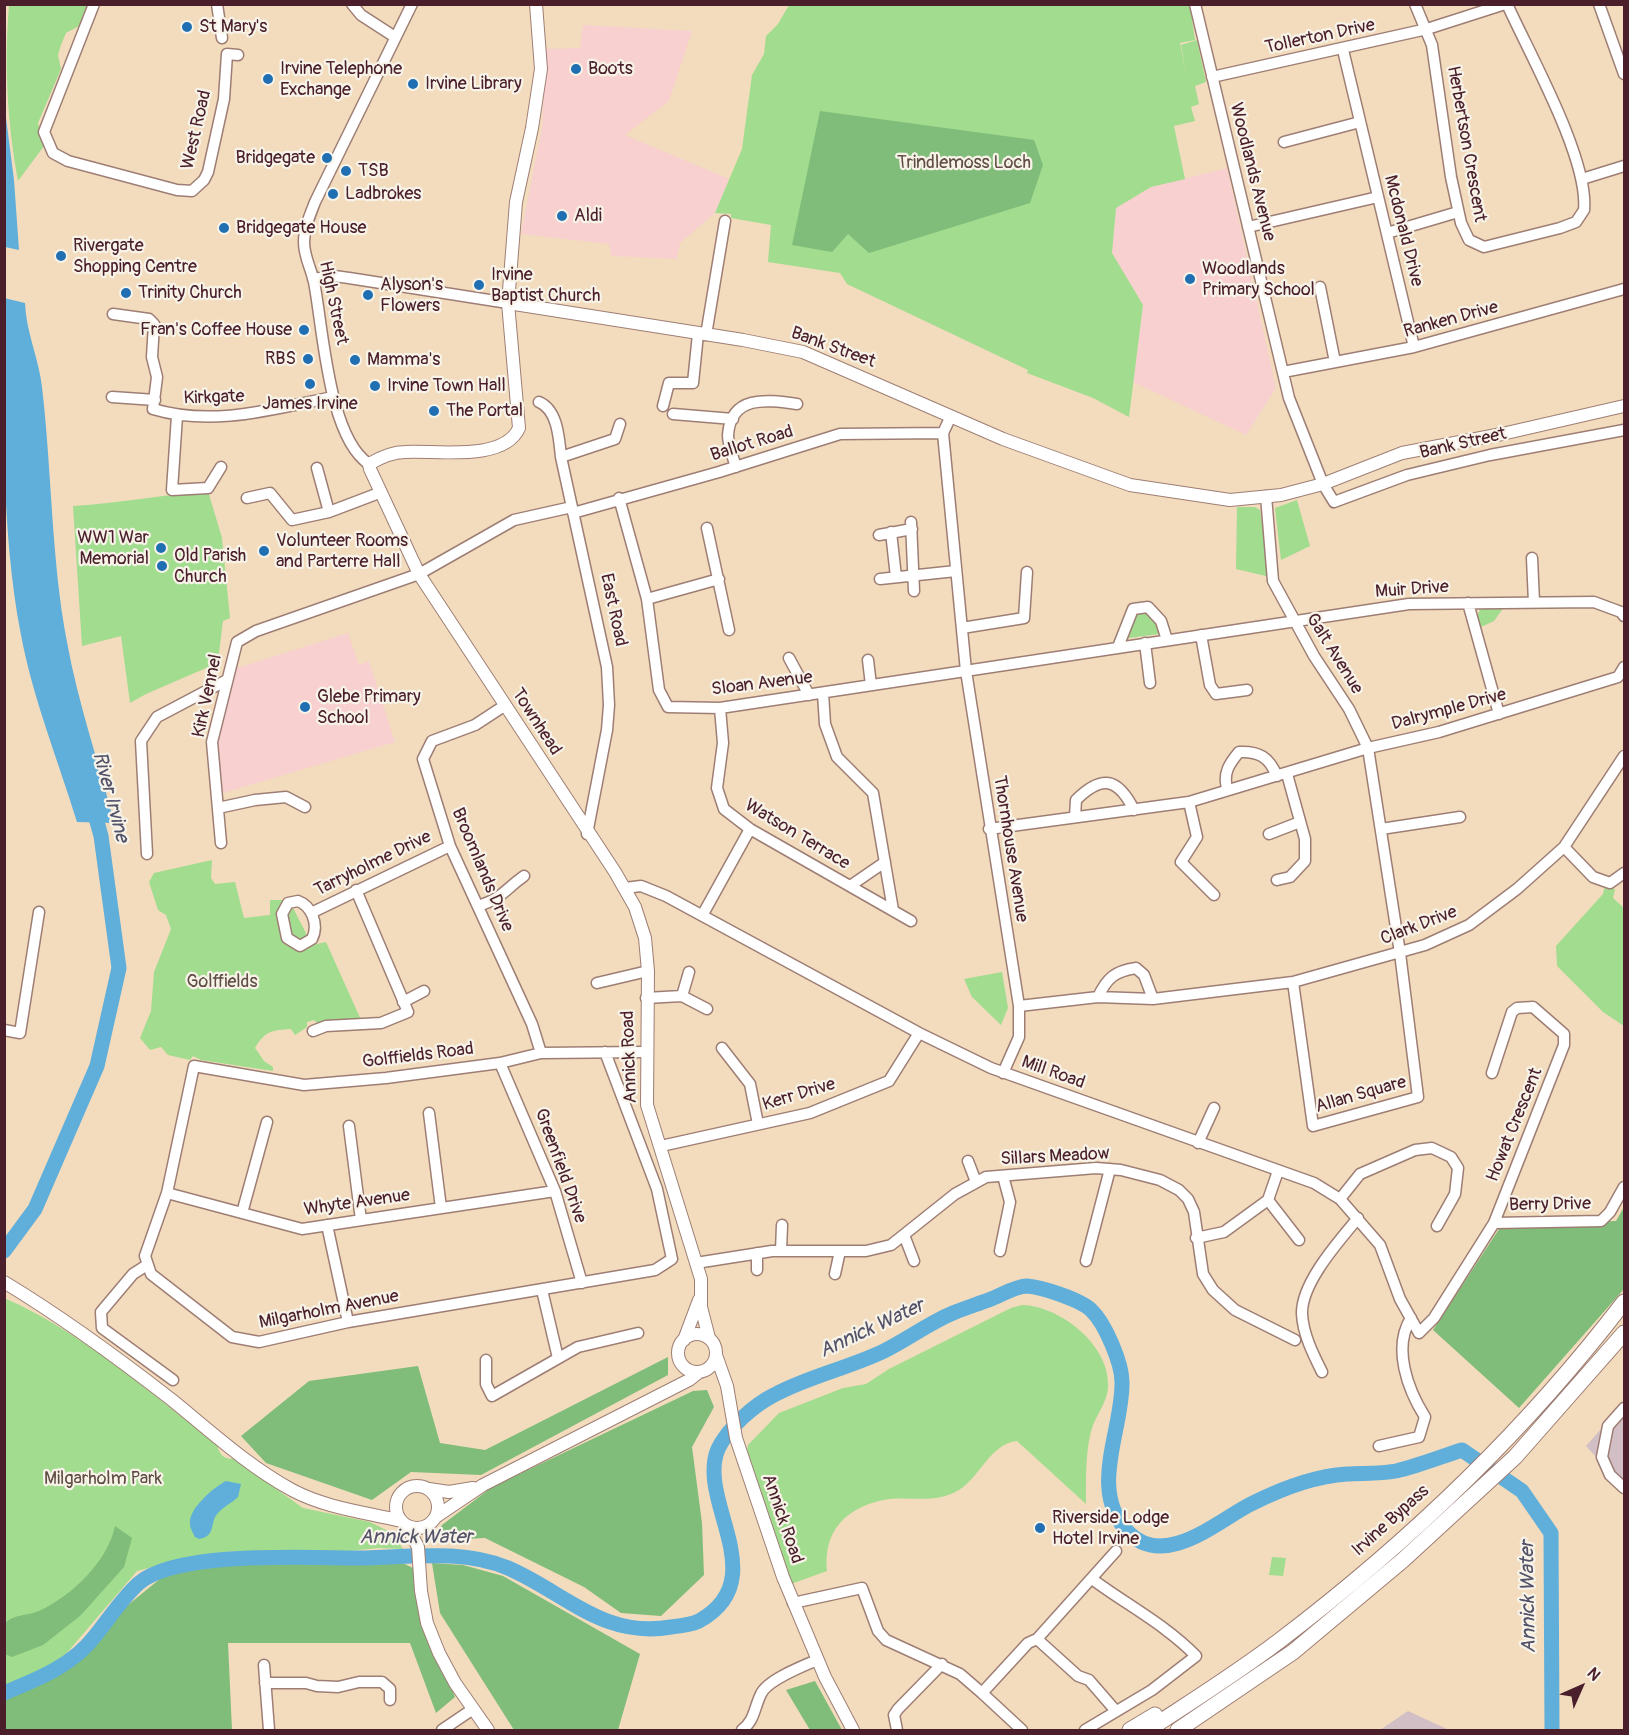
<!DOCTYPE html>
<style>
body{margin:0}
#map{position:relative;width:1629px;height:1735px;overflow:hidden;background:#f2dcbd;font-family:Pangolin,sans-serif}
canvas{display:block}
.frame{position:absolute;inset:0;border:6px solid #4a1f2b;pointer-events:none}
.north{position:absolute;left:1551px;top:1657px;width:60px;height:60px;-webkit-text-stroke:4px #f7f3e8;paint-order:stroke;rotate:45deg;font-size:16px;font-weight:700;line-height:24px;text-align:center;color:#4a1f2b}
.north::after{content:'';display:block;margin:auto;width:21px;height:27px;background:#4a1f2b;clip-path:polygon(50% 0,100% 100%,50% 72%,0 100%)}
</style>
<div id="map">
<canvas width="1629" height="1735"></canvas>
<div class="frame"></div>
<div class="north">N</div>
</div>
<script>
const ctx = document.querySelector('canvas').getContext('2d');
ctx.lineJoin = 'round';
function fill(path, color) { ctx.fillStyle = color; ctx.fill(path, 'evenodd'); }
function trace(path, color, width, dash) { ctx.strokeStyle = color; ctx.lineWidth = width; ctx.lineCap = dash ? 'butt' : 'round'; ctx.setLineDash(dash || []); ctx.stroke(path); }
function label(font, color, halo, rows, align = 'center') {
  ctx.font = font + ' Pangolin,sans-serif'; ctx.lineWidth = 4.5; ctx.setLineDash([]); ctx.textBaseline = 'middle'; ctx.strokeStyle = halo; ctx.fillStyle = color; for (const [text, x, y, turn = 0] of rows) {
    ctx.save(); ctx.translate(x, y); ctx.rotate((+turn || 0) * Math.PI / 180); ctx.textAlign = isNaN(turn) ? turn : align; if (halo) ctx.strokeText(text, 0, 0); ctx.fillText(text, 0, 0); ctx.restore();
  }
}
const built = new Path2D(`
 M583,25L692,31L669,101L625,135L729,179L715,213L680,243L677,259L611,256L609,244L521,234L542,127L546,49L580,48Z
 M1227,168L1276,388L1246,435L1133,382L1143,305L1112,253L1116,208L1151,187Z
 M348,633L359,665L369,661L395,742L223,793L217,742L237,668Z`);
const industrial = new Path2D(`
 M1624,1403V1487L1586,1446Z
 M1408,1711L1449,1730H1380Z`);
const green = new Path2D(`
 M9,5H87L79,26L66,33L61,45L58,55L61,69L38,123L44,146L18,181C7,123 4,63 9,5Z
 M789,5H1190L1195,40L1180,43L1186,74L1181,45L1197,40L1206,82L1195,86L1199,104L1191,107L1195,121L1174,126L1185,179L1151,187L1116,208L1112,253L1143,305L1129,417L1093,398L1027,373L1028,370L847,284L840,273L768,262L771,225L731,218V214L715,213L742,149L752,75L764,54L766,36L778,24Z
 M208,491L222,538L230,618L223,621L219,653L213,665L146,694L130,703L121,636L82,646L73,506C119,503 163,495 208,491Z
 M1297,500L1310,546L1281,560L1275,508Z
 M1237,507H1255L1260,510L1270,577L1236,569Z
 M1482,607H1504L1494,621L1481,627L1477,615Z
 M1144,611C1154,615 1157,624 1159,634L1129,638L1128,629L1136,613Z
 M212,860L211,878L215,884L235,882L244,918L270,915V900H289L312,945L326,942L361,1020L317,1023L314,1020L307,1022V1027L295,1035L291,1029C272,1030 265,1031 255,1048L264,1061L273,1067V1071L201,1060L193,1056L190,1060L168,1055L161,1047L150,1050L140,1038L151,1011L154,972L171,929L166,915L158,910L149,882L154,873Z
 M1605,886L1615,889L1613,898L1624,908V1026L1603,1012L1557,966L1556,946L1603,894Z
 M1002,972L1008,1008L1001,1025L972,997L964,979Z
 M4,1298C79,1330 152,1394 217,1445C220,1455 223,1459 234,1459L303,1508L370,1522L392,1533L403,1549L379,1548L318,1554L234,1551L187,1558L137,1571L65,1655L50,1667L5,1689Z
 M1022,1305C1060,1306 1110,1345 1108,1386C1108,1400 1098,1413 1093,1425C1085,1448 1086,1479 1086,1504L1017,1441C991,1443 980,1477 959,1490C934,1505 909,1495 883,1500C845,1508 823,1532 827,1571L791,1584L747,1450L748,1445L779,1413L843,1388L866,1384L889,1369L1011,1308Z
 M1272,1557L1286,1558L1283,1576L1269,1575Z`);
const forest = new Path2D(`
 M820,111L1034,140L1043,165L1030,203L869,253L848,234L832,252L792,245Z
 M1624,1207V1289L1519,1408L1433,1330L1501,1226L1616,1221Z
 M668,1357V1375L481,1475L411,1472L372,1500L266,1463L241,1436L309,1381L418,1366L440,1443L485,1450Z
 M707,1390L714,1407L692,1447L702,1523L704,1575L661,1616L621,1613L584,1587L485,1538L430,1541L442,1525L492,1487L693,1391Z
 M115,1526L132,1538L124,1567L80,1616L43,1645L12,1657L5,1654V1623C14,1614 28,1616 39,1611C72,1596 108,1561 115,1526Z
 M390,1557L413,1568L427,1623L455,1697L436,1713L410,1643H228L232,1730H5V1693L66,1663L128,1605L172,1569L295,1558Z
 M432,1563L463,1565L503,1576L640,1654L618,1730H514L440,1613Z
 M815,1681L842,1730H810L786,1690Z`);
const water = new Path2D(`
 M5,110L14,180L19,250L5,247Z
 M4,298L25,303C26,332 39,359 42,387C52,472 51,558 67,642C78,704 99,762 114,823L77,822C58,760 33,699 21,635C0,525 4,409 4,298Z
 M226,1481L241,1484L238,1497C232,1503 224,1506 218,1513C209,1522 217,1536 199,1539L195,1537C193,1533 190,1528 190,1524C188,1509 214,1487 226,1481Z`);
const river = new Path2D(`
 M4,1251L35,1209L97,1066L119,968L101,836L92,804
 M4,1693C38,1679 72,1666 95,1636C109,1619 122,1598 139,1583C178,1550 310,1558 362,1558C391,1557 421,1555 451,1556C471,1557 489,1560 508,1568C564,1592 603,1639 671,1627C680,1626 691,1625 699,1621C775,1579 696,1501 718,1449C728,1428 754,1405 774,1395C809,1376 849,1368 884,1351C908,1339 929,1323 953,1313C965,1308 978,1304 991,1299C1001,1295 1016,1286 1027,1286C1042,1287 1081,1300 1091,1310C1105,1323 1122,1363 1122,1382C1123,1431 1087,1491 1129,1533C1166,1570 1221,1518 1253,1503C1281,1489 1315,1476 1347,1474C1363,1473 1380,1474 1396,1471C1418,1466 1440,1457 1462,1450L1522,1491L1551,1533L1552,1730`);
const minor = new Path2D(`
 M94,4L44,132L53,153L68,161L177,190L192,191L204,180L208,172L224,99L227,54L238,55
 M217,4L222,38
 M352,4L361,15L395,37
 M1195,4L1289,398L1323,484L1334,502L1407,475L1490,455L1624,430
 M1415,4L1432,45L1451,177L1461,223L1469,240L1484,247L1560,228L1576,222L1584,210C1589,159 1529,53 1507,4
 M1599,4L1624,74
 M1343,50L1414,347
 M1212,77L1427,29L1505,4
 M1284,142L1360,122
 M1582,179L1624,166
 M1248,227L1378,197
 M1387,233L1458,212
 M313,279L334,276L349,278L508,303
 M1320,287L1335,362
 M113,314L149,319L154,324L152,357L157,377L153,409C213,427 273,409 333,397
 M706,335L725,221
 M1283,372L1414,347L1624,289
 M112,397L155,400
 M539,402C558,410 559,439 561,457L607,667L609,705L607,730L587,834
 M663,406L669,383H693L698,334
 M673,414L733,419
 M177,416L172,490L208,488L221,467
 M951,416L943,433L966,671L1019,1006V1037L1003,1073
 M561,457L615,439L620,424
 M369,464C328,437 323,327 314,282C311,268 304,257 304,242C304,228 310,215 315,202L412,4
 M736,467C733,457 728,445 728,435C731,394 768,400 797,404
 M317,468L329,512
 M1266,496L1273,581L1314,656L1349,709L1368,748L1400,953L1418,1097L1313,1126L1293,982
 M247,498L270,493L292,520L329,512L379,493
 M619,498L647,599L659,690L668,707L720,708L1409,604L1594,602L1621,612L1624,616
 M573,513L719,472L840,434L943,433
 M911,522L914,591
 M707,528L729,630
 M891,532L896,577
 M879,535L912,529
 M1532,558L1534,602
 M880,579L956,571
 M647,599L719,579
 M1468,603L1499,714
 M962,628L1024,618L1027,572
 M1201,635L1210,685L1216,694L1247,690
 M1145,643L1150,683
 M1118,647L1133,609L1148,607L1161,621L1167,640
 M789,658L809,695
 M868,660L871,685
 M823,693L825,724L837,757L873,793L893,910
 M504,706L475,725L432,741L423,759L450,846L532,1024L541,1053
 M720,708L723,743L717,788L724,809L750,829L911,921
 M1227,788C1223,773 1229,764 1239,752C1259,751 1269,757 1277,776
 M1189,802L1197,837L1181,862L1214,895
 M218,808L255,800L286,797L305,807
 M1075,817L1076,800C1102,774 1118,778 1134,810
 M989,829L1189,802L1368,748L1439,732L1618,677L1624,667
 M1381,829L1460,817
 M1269,834L1300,822
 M221,843L212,742L237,642L256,631L419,574L514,520L572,507
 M1564,847L1593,877L1610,883L1624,873
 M147,854L141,741L157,717L227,680
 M1277,880L1290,877L1305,861V839L1287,774
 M850,886L885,862
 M625,888L641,886L666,896L919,1033L991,1068L1314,1183L1340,1199L1380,1245L1400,1299L1419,1333L1434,1318L1494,1223L1564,1045V1034L1533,1007L1517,1008L1512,1012L1492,1073
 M298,901C312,906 319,925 312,939L300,946L287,938L282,914L288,903Z
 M478,906C503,898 503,891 524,876
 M311,913L450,846
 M703,914L750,829
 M597,983L648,971
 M682,996L689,972
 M1098,997C1107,978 1115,971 1136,968L1144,975L1153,999
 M646,998L682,996L707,1009
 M403,1002L424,991
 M1019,1006L1098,997L1153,999L1293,982L1425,945L1469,925L1517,889L1564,847L1624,756
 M4,1030L20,1033L39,912
 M313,1031L326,1026L381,1023L408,1012L356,890
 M722,1048L750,1084L758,1124
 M605,1052L657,1189L672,1259L655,1270L348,1322L259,1342L232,1337L151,1274L145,1256L167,1193L194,1066L304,1085L386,1078L500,1063L541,1053L646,1052
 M500,1063L555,1191L582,1283
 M429,1113L441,1208
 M349,1126L361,1220
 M1198,1143L1214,1108
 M661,1146L810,1113L889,1081L919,1033
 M968,1161L976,1182
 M167,1193L302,1229L555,1191
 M1340,1199L1360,1174L1415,1150L1432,1148L1451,1157L1458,1168L1455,1194L1437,1226
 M1268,1200L1299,1240
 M242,1213L267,1122
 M1494,1223L1601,1221L1610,1212L1624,1187
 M327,1225L348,1322
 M904,1235L914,1261
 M1196,1238L1224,1232L1268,1200L1278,1171
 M781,1251L782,1225
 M1000,1251L1010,1202L1003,1176
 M757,1253V1270
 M1086,1261L1110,1169
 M696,1263L772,1251H866L891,1245L955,1194L986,1177L1096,1168L1121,1170L1160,1180L1179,1190L1188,1199L1194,1212L1203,1274L1213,1290L1235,1310L1295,1340
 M147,1265L133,1274L101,1312L102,1328L173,1380
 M835,1274L840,1251
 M542,1290L558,1358
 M486,1360V1384L492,1396L578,1347L638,1333
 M1322,1372C1313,1354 1303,1334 1302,1314C1301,1283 1339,1241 1358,1218
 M1624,1408L1608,1426L1602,1457L1610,1475L1624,1488
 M1379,1446L1419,1437L1425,1417C1408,1390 1392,1348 1411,1318
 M793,1603L862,1588L878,1631L886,1640L960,1674L982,1693L1028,1643L1037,1639L1116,1551
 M1037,1639L1078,1676L1089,1680L1115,1710
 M264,1665L269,1730
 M265,1683H306L317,1686L338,1687L359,1682H382L390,1689V1700
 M982,1693L1022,1730
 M442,1730L473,1709
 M742,1730C755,1720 754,1708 761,1694C767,1680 803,1666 817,1660
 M897,1730L894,1715L898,1709L942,1664
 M1085,1730L1152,1690L1196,1656C1166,1625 1127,1605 1092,1579`);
const major = new Path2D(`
 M536,4L541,69L532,128L516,202L508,303L519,428C504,462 436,450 405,452C392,452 381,457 369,464L370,469L419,574L615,872L635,907L645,938L648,971L647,1105L701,1279V1307L709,1338
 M508,303L743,340L803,352L1003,439L1130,485L1230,500L1281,495L1323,484L1402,453L1502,434L1624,406
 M4,1282C62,1317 118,1358 172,1400C210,1431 248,1466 292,1490C326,1508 364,1512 401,1521
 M678 1353a19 19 0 1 1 38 0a19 19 0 1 1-38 0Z
 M684,1340L699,1300
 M716,1355L727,1386L736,1438L783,1577L825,1677L853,1730
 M396 1507a21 21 0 1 1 42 0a21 21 0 1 1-42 0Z
 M429,1489L449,1492L473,1488
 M437,1516L483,1485L689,1380L699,1372
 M407,1526L418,1547L421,1591L427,1623L439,1653L455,1683L488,1730`);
const highway = new Path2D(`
 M1130,1730L1155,1715
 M1148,1730C1192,1701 1237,1673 1279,1641C1407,1544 1527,1429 1624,1302
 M1178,1730L1293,1652L1403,1560L1515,1457L1624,1333`);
const markers = [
 [187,27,6,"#1f6fb2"],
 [576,69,6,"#1f6fb2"],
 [268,79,6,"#1f6fb2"],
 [413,84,6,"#1f6fb2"],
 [327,158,6,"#1f6fb2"],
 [346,171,6,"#1f6fb2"],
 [333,194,6,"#1f6fb2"],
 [562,216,6,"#1f6fb2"],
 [224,228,6,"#1f6fb2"],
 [61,256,6,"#1f6fb2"],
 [1190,279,6,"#1f6fb2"],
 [479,285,6,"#1f6fb2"],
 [126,293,6,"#1f6fb2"],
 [368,295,6,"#1f6fb2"],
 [304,330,6,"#1f6fb2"],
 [308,359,6,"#1f6fb2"],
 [355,360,6,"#1f6fb2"],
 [310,384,6,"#1f6fb2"],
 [375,386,6,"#1f6fb2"],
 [434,411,6,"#1f6fb2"],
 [161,548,6,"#1f6fb2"],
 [264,551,6,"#1f6fb2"],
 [162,566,6,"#1f6fb2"],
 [305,707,6,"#1f6fb2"],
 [1040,1528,6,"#1f6fb2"]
];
const poiNames = [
 ["St Mary's",199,27],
 ["Irvine Telephone",280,69],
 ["Exchange",280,90],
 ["Boots",588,69],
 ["Irvine Library",425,84],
 ["Bridgegate",315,158,"right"],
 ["TSB",358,171],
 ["Ladbrokes",345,194],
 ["Aldi",574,216],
 ["Bridgegate House",236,228],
 ["Rivergate",73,246],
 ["Shopping Centre",73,267],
 ["Woodlands",1202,269],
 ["Primary School",1202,290],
 ["Irvine",491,275],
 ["Baptist Church",491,296],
 ["Alyson's",380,285],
 ["Flowers",380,306],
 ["Trinity Church",138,293],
 ["Fran's Coffee House",292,330,"right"],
 ["RBS",296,359,"right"],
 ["Mamma's",367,360],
 ["Irvine Town Hall",387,386],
 ["James Irvine",310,404,"center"],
 ["The Portal",446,411],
 ["WW1 War",149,538,"right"],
 ["Memorial",149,559,"right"],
 ["Volunteer Rooms",276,541],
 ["and Parterre Hall",276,562],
 ["Old Parish",174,556],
 ["Church",174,577],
 ["Glebe Primary",317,697],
 ["School",317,718],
 ["Riverside Lodge",1052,1518],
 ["Hotel Irvine",1052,1539]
];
const streetNames = [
 ["Tollerton Drive",1320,37,-12],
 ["West Road",197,130,-77],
 ["Herbertson Crescent",1466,144,80],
 ["Woodlands Avenue",1252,172,76],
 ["Mcdonald Drive",1403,231,76],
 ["High Street",333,303,78],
 ["Ranken Drive",1451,320,-15],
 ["Bank Street",833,348,20],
 ["Kirkgate",214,398,-2],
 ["Ballot Road",752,444,-17],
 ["Bank Street",1463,444,-13],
 ["Muir Drive",1412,590,-4],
 ["East Road",613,610,78],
 ["Galt Avenue",1334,654,58],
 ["Sloan Avenue",762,684,-7],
 ["Kirk Vennel",208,696,-78],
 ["Dalrymple Drive",1449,710,-15],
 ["Townhead",536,722,57],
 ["Watson Terrace",797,835,31],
 ["Thornhouse Avenue",1010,849,81],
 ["Tarryholme Drive",373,864,-26],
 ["Broomlands Drive",482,870,67],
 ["Clark Drive",1419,926,-21],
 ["Golffields Road",418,1056,-7],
 ["Annick Road",630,1057,-92],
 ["Mill Road",1053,1073,20],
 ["Kerr Drive",799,1095,-17],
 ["Allan Square",1361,1095,-16],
 ["Howat Crescent",1515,1125,-68],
 ["Sillars Meadow",1055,1157,-3],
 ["Greenfield Drive",560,1166,70],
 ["Whyte Avenue",357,1203,-8],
 ["Berry Drive",1550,1205,-1],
 ["Milgarholm Avenue",329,1310,-11],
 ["Annick Road",782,1519,71],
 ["Irvine Bypass",1391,1521,-42]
];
const parkNames = [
 ["Trindlemoss Loch",964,163],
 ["Golffields",222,982],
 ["Milgarholm Park",103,1479]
];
const waterNames = [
 ["River Irvine",110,797,75],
 ["Annick Water",872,1329,-25],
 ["Annick Water",416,1538],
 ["Annick Water",1529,1597,-91]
];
fill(built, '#f7d0cf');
fill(industrial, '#d2bec5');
fill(green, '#a1dc8f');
fill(forest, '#80bc7a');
fill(water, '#60aeda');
trace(river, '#60aeda', 15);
trace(minor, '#9e7e74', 13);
trace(major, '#9e7e74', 14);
trace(highway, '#9e7e74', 17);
trace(minor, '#fff', 10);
trace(major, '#fff', 12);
trace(highway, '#fff', 15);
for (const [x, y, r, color] of markers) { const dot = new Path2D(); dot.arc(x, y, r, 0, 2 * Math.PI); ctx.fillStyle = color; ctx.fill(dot); trace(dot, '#f7f3e8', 2); }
label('18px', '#4a1f2b', '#f7f3e8', poiNames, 'left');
label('18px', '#4a1f2b', '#f7f3e8', streetNames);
label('18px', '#604e44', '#f7f3e8', parkNames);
label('italic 20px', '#525168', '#f7f3e8', waterNames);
</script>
